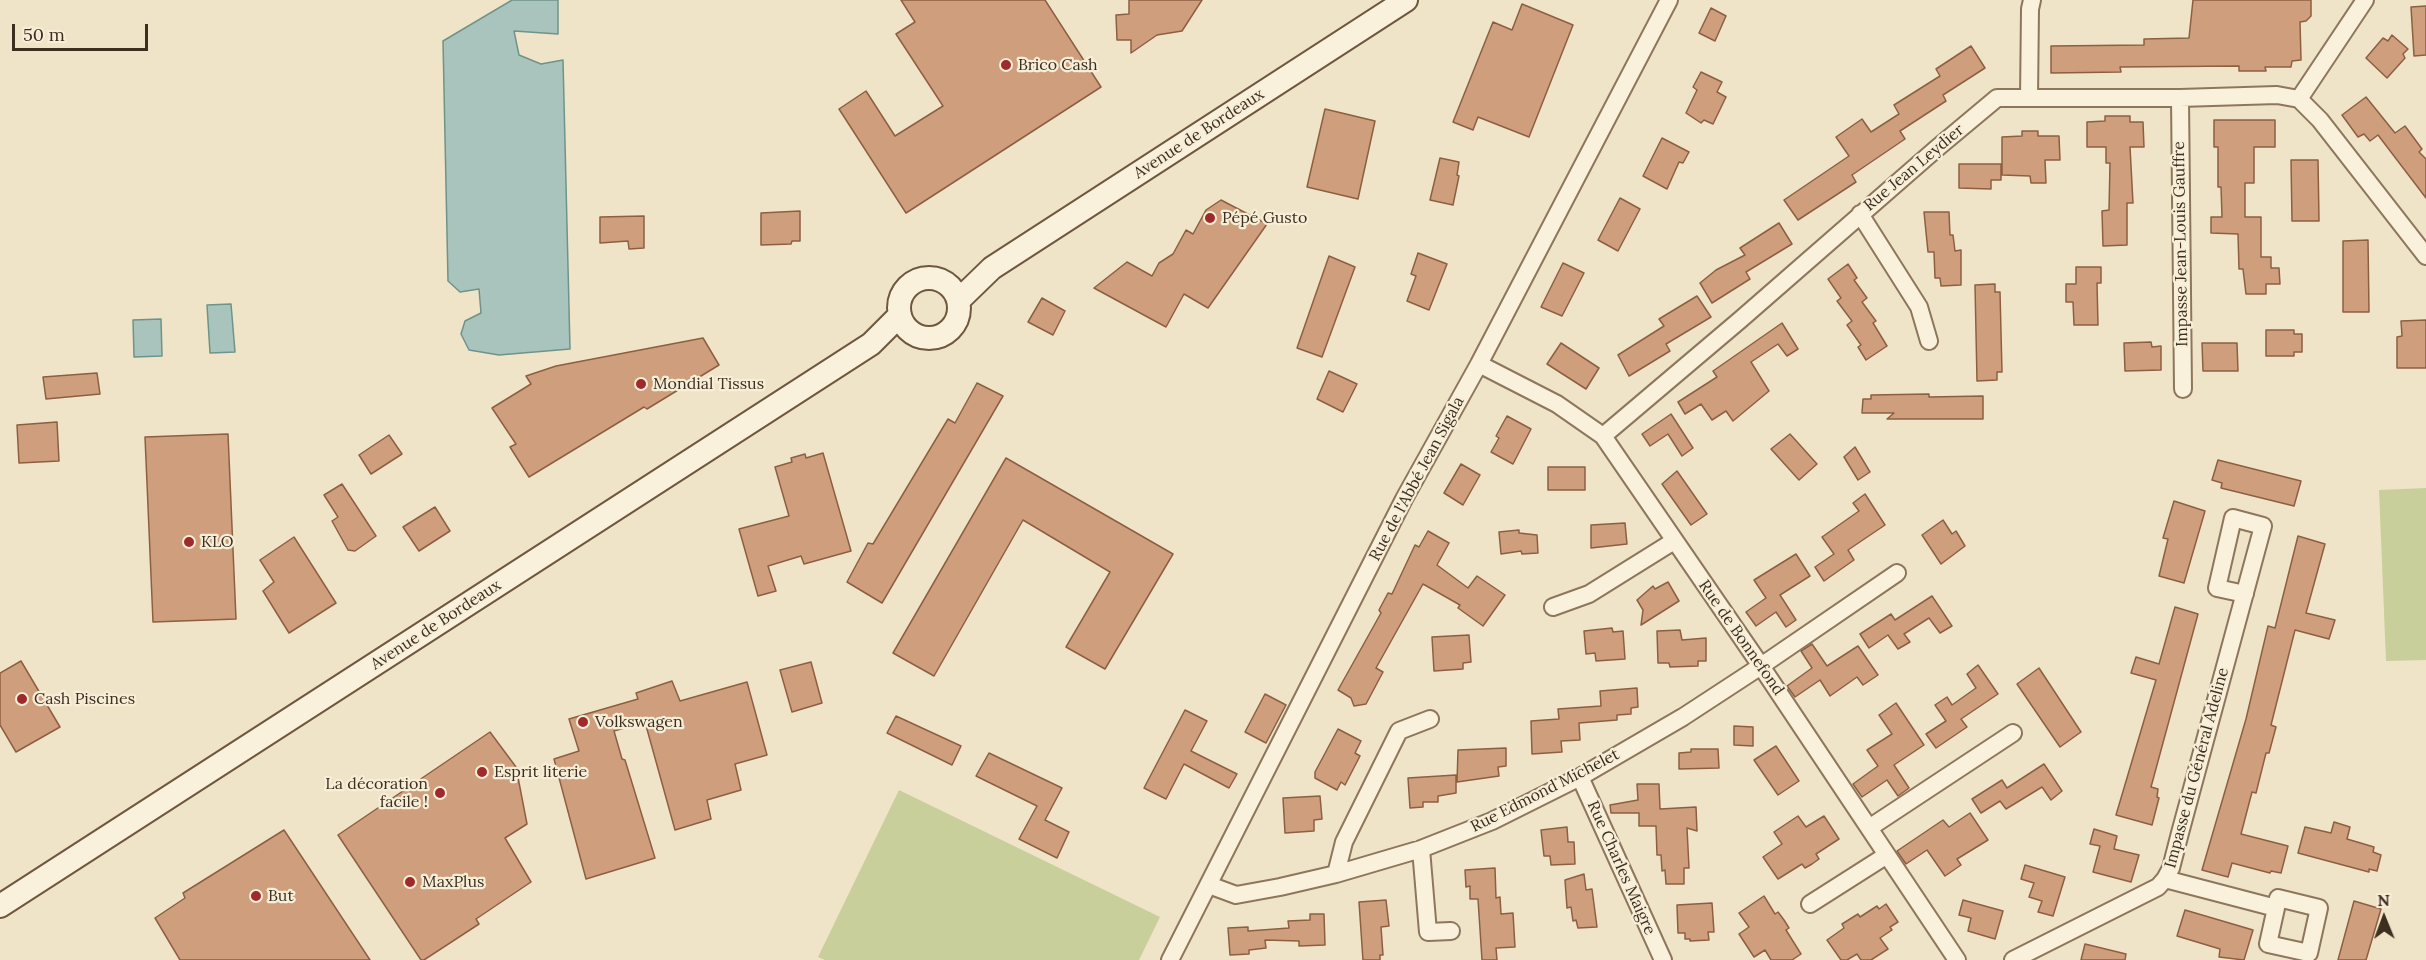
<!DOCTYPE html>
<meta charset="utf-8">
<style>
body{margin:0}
#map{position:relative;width:2426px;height:960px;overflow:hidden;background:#f0e4c8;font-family:Lora,serif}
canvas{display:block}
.north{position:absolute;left:2354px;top:888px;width:60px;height:60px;-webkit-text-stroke:4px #f7eed8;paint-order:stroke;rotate:359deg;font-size:16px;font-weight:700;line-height:24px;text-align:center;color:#3d2e20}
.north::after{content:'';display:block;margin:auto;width:21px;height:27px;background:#3d2e20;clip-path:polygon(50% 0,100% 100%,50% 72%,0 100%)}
.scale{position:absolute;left:12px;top:24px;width:136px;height:27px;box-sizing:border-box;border:3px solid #3d2e20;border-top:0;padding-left:8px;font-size:18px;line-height:21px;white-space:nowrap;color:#3d2e20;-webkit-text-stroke:4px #f7eed8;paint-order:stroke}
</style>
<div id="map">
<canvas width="2426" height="960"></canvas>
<div class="north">N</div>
<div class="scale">50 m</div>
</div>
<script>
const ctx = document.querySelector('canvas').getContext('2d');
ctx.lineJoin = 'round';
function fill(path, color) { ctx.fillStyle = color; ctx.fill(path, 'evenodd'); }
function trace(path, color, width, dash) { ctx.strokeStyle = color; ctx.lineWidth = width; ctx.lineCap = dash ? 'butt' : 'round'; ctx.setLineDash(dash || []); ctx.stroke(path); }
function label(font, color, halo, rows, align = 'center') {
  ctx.font = font + ' Lora,serif'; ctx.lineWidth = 4.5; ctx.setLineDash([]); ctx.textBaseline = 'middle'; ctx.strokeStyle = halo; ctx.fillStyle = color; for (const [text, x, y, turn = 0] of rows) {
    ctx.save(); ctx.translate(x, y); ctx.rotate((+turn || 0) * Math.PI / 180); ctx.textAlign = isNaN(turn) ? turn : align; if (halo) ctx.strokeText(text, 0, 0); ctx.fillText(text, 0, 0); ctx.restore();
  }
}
const green = new Path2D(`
 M2426,488V660L2386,661L2379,490Z
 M899,790L1160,917L1139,960H825L818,957Z`);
const water = new Path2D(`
 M512,0H558V34L514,31L519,55L541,64L563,60L570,349L499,355L469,350L461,334L465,321L481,313L479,289L460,292L448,281L443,41Z
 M231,304L235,352L210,353L207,305Z
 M161,319L162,356L134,357L133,320Z`);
const building = new Path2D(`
 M901,0H1045L1101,87L906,213L839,109L866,91L895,136L943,106L896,34L915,22Z
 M1129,0H1202L1182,31L1157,35L1131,53V40H1117L1116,15L1129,14Z
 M2193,0H2311V16L2306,21L2300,22L2301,60L2292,61L2291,67H2265L2266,71H2239V66L2120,67L2121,72L2051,73V46L2144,45V39L2189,38Z
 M1522,4L1573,25L1529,137L1478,117L1473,130L1453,122L1493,22L1512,30Z
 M2426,6V55L2414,56L2411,7Z
 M1711,8L1726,16L1715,41L1699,33Z
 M2392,35L2408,49L2403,54L2405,58L2387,78L2366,58L2383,38L2388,41Z
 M1971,46L1985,68L1943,95L1946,101L1900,131L1905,139L1852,175L1856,182L1798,220L1784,200L1849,156L1836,137L1862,119L1871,132L1899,114L1894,105L1940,76L1936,69Z
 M1701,72L1722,82L1717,92L1726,97L1713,124L1704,120L1701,123L1686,113L1697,90L1693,87Z
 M2366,97L2395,133L2405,126L2422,149L2419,152L2426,159V198L2378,135L2370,141L2364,134L2358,137L2342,115Z
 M1325,109L1375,121L1358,199L1307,187Z
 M2105,116H2130V122H2143L2144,147H2130L2133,203H2127V245L2103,246L2102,211L2109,210L2110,163H2106V147H2087V122L2105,121Z
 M2214,120H2275V147H2254V183H2245V217H2261V257H2271V268H2279L2280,284H2266V294H2246L2243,269H2239L2238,234L2211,233V217H2222L2221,187H2218V147H2214Z
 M2022,131H2038V136H2059L2060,160H2045L2046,183H2031L2030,176L2002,175V137L2022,136Z
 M1662,138L1689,152L1683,163L1679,162L1667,189L1643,176Z
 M1440,158L1459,162L1457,175L1459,176L1453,205L1430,200Z
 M2291,160H2318L2319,221H2292Z
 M1959,164H2001V180H1991V189L1959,188Z
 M1620,198L1640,209L1618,251L1598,240Z
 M1221,200L1267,224L1208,308L1184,294L1166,327L1094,288L1127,262L1152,276L1159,263L1173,254L1186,230L1193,234L1206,210Z
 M800,211V241H792L791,244L761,245V213Z
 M1924,212H1949L1950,235H1953L1955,251L1961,250V285L1941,286L1940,278H1935L1934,252H1928Z
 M644,216V248L629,249L628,241L600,243V217Z
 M1779,223L1792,244L1746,272L1750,279L1712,303L1700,283L1716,270L1745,255L1740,248Z
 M2368,240L2369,312H2343V241Z
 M1418,253L1447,264L1429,310L1407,301L1416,276L1411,274Z
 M1329,256L1355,267L1322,357L1297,348Z
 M1563,263L1584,273L1562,316L1541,307Z
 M1848,264L1857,278L1854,280L1867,298L1862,302L1876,321L1873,323L1887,346L1866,360L1858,347L1861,345L1847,325L1852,321L1837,301L1841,298L1828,279Z
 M2076,267H2101V283H2097L2098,325H2074L2073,302H2066V284H2076Z
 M1995,284V292H2000L2002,372H1997V380L1977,381L1975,285Z
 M1697,296L1711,317L1666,344L1670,351L1629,376L1618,355L1664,326L1659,319Z
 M1042,298L1065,311L1053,335L1028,322Z
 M2426,320V368H2397V337L2402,336L2401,321Z
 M1782,323L1798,349L1787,356L1778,344L1751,362L1769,391L1733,421L1726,411L1712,420L1701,404L1685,414L1678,402L1717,377L1713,371Z
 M2266,330H2294V334H2302V352H2294V356H2266Z
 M703,338L719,365L647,409L644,407L529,477L510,447L516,444L492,408L531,384L526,376L556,366Z
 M2151,342L2152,347L2161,346V370L2125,371L2124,343Z
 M1561,343L1599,368L1586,389L1547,364Z
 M2202,343H2237L2238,371H2203Z
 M1329,371L1357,384L1343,412L1317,399Z
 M97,373L100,394L46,399L43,377Z
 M977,383L1003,396L882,603L847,582L868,543L873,544L948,419L955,423Z
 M1929,394V397L1983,396V419H1887L1894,413H1862L1863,399H1871V395Z
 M1671,414L1693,448L1682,456L1668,434L1650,446L1642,434Z
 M1507,416L1531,429L1513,464L1491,452L1499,438L1496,436Z
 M57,422L59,461L19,463L17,425Z
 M228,434L236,619L153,622L145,437Z
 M1790,434L1817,464L1799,480L1771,449Z
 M389,435L402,454L371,474L359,455Z
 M1855,447L1870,472L1858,480L1844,457Z
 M823,453L851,551L804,564L801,556L768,566L776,591L758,596L739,529L789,516L775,467L792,462L791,458L805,454L806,458Z
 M1006,458L1173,554L1105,669L1066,647L1110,572L1023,520L934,676L893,653Z
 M2218,460L2301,481L2294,506L2221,488L2222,483L2212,480Z
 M1461,464L1480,475L1463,505L1444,493Z
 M1548,467H1585V490H1548Z
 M1677,471L1707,514L1691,525L1662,484Z
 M342,484L376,536L355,551L348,550L332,521L338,517L324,495Z
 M1865,494L1885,525L1848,550L1854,560L1824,581L1815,567L1834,554L1822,537L1859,511L1853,503Z
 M2174,501L2205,511L2184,583L2159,576L2168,539L2163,538Z
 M435,507L450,531L419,551L403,527Z
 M1943,520L1952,534L1956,531L1965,546L1941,564L1922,535Z
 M1625,523L1627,544L1591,548V525Z
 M1519,530V533L1537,535L1538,553L1522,554L1521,551L1501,554L1499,532Z
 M1428,531L1449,543L1437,565L1468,588L1477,576L1505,595L1483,626L1458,608L1460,605L1423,584L1376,668L1383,672L1366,704L1354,706L1351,698L1338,690L1381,613L1379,610L1388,593L1392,594L1415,545L1419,547Z
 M2298,536L2325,544L2306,613L2335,620L2329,639L2295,630L2271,725L2276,727L2269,753H2266L2256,793L2252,792L2241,834L2288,846L2281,873L2271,871L2270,873L2232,863L2228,877L2202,870L2246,719L2268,626L2275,628Z
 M294,537L336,603L289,633L263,591L274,582L260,560Z
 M1796,554L1810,576L1780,595L1796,620L1786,627L1776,612L1756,626L1746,612L1766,598L1754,580Z
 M1668,582L1679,601L1641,625L1643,610L1637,600L1653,586L1655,589Z
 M1932,596L1952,626L1940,633L1929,618L1904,634L1910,642L1898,649L1888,635L1869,648L1860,634L1891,614L1895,620Z
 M2175,607L2198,614L2151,787L2158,789L2157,797L2159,798L2152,825L2116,815L2156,680L2131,673L2136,657L2159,664Z
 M1612,628L1613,632L1623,631L1625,659L1596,661L1595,653L1586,654L1584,631Z
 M1680,630L1682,640L1706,638V661H1698V666L1670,667L1669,663H1658L1657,631Z
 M1469,635L1471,662L1463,663V669L1434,671L1432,637Z
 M1812,644L1827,666L1858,646L1878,675L1863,685L1857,677L1830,696L1820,680L1795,697L1787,686L1812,668L1801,651Z
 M21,661L60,727L16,752L0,725V673Z
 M811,662L822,703L792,712L780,670Z
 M1978,665L1998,694L1961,719L1967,727L1936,748L1926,734L1946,721L1935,705L1947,697L1952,705L1976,688L1967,674Z
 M2039,668L2081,732L2060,747L2017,684Z
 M672,681L680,701L747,682L767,755L735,764L741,790L707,800L711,819L675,830L645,722L614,731L622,759L625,760L655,858L586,879L554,759L579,751L569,719L638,699L636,693Z
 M1637,688L1638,707L1631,708V714L1617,715V720L1579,723L1580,740L1561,741L1562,752L1532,754L1531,721L1559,719L1558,709L1601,706L1600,691Z
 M1265,694L1286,705L1266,743L1245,732Z
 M1896,703L1924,745L1894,765L1909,788L1898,796L1887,780L1862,797L1853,784L1878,766L1867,750L1892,734L1879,715Z
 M1185,710L1207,721L1191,751L1237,774L1229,788L1184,764L1166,799L1144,788Z
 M896,716L961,746L952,765L887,733Z
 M1734,726L1753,727V746L1734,745Z
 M1338,729L1361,741L1355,753L1360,756L1345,785L1341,782L1337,790L1315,778V772Z
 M490,732L516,767L527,824L505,838L531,882L476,919L479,924L424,960H421L338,835Z
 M1776,746L1799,781L1778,795L1754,760Z
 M1506,748V766L1498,767L1499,776L1457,782L1458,750Z
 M1691,749H1718L1719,768L1679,769V753L1691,752Z
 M989,753L1062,788L1045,820L1069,832L1057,858L1019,839L1037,806L976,776Z
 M2044,764L2062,791L2051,800L2042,787L2006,809L2000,801L1981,813L1972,799L2002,780L2007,788Z
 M1456,775V793L1438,796V802H1423V807L1410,808L1408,778Z
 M1637,784H1659L1660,809L1696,807L1697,831L1687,828L1689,868H1684V884H1666L1665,870L1662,871L1661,855H1657L1656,826H1639V813H1611L1610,805L1638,800Z
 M1320,796L1322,819L1314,820V831L1285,833L1283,798Z
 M1970,813L1988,840L1957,859L1961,865L1945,876L1927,850L1906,864L1897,851L1943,820L1949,827Z
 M1798,816L1806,827L1824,816L1839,839L1816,854L1819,859L1812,864L1805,868L1802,864L1778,879L1763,857L1782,844L1774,832Z
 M2334,822L2350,827L2347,839L2374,847L2373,852L2381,855L2377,871L2369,869V872L2298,853L2305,827L2331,833Z
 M1567,827L1568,842H1574L1575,864L1551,865L1550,856H1544L1541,830Z
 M2094,829L2117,836L2114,849L2139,855L2131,882L2093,872L2100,846L2090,844Z
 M284,830L370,960H180L155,918L185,898L183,893Z
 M2025,865L2065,877L2053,916L2038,912L2042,901L2029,897L2034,883L2021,879Z
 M1495,868L1496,898L1500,897L1501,914L1513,913L1515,947L1496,948L1497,960H1482L1478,899H1470V886L1466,887L1465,870Z
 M1584,874L1586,890L1592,889L1597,927L1578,928L1576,920L1573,921L1571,907L1567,908L1565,880Z
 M1764,896L1775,914L1778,912L1784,920L1789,928L1786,930L1801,954L1792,960H1771L1765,950L1754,957L1739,934L1749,927L1739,913Z
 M1386,900L1389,926L1381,927L1383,955H1380V960H1363L1359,902Z
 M1963,900L2003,911L1995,939L1968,931L1971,918L1959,915Z
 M2354,901L2381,909L2366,960H2338Z
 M1712,903L1714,932H1708L1709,940L1690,941V939H1685V933H1678L1677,905Z
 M1886,904L1898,922L1890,927L1892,930L1880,938L1888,949L1871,960H1861L1857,954L1847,960H1841L1827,940L1844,928L1842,924L1858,914L1860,917L1877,906L1879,909Z
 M2185,910L2253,930L2244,960L2219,957L2220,949L2177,936Z
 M1310,914H1324L1325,945L1299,946V941L1265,940L1266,948L1249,950V954L1230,955L1228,928L1248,927V931L1289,928L1288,921L1310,920Z
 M2085,944L2126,954L2125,960H2081Z`);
const street = new Path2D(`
 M2029,98L2030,9L2032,0
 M2180,98L2183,389
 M2299,99L2320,120L2426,256
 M2299,99L2365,0
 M1860,214L1919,307L1929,341
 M1479,364L1557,404L1603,436L1761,666L1957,960
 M1603,436L1740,320L1936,149L1997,98H2180L2277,95L2299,99
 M1553,607L1589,594L1674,541
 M1580,777L1663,960
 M1869,828L2013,733
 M1421,849L1428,932L1451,931
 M1336,874L1344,842L1399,731L1430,719
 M2165,879L2276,908L2268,944L2309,953L2319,908L2278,898L2276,908
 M1209,885L1236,895L1280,887L1336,874L1421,849L1492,821L1580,777L1683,717L1761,666L1897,573
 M1810,904L1887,855
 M1170,960L1404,499L1479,364L1669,0
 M2013,960L2158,887L2165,879L2171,868L2180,833L2263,526L2233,518L2217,588L2245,594`);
const secondary = new Path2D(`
 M899 308a30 30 0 1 1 60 0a30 30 0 1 1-60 0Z
 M959,300L992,268L1406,0
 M0,906L871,344L900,315`);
const markers = [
 [1006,65,6,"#9e2a2b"],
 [1210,218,6,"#9e2a2b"],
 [641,384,6,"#9e2a2b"],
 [189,542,6,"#9e2a2b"],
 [22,699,6,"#9e2a2b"],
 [583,722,6,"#9e2a2b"],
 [482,772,6,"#9e2a2b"],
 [440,793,6,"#9e2a2b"],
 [410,882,6,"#9e2a2b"],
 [256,896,6,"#9e2a2b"]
];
const poiNames = [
 ["Brico Cash",1018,65],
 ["Pépé Gusto",1222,218],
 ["Mondial Tissus",653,384],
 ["KLO",201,542],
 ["Cash Piscines",34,699],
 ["Volkswagen",595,722],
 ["Esprit literie",494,772],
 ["La décoration",428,784,"right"],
 ["facile !",428,802,"right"],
 ["MaxPlus",422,882],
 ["But",268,896]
];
const streetNames = [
 ["Avenue de Bordeaux",1199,134,-33],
 ["Rue Jean Leydier",1914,168,-40],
 ["Impasse Jean-Louis Gauffre",2181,244,-91],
 ["Rue de l'Abbé Jean Sigala",1417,479,-62],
 ["Avenue de Bordeaux",436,625,-33],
 ["Rue de Bonnefond",1741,638,55],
 ["Impasse du Général Adeline",2197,768,-75],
 ["Rue Edmond Michelet",1545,791,-27],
 ["Rue Charles Maigre",1621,868,66]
];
fill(green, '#c9cf9b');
fill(water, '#a9c4bc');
trace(water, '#6f938a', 1.5);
fill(building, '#cf9f7d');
trace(building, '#8d5f41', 1.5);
trace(street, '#8d765c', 20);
trace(secondary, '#6f573f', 26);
trace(street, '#faf1dc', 16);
trace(secondary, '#faf1dc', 22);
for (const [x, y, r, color] of markers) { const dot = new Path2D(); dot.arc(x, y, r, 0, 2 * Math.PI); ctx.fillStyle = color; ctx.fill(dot); trace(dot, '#f7eed8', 2); }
label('16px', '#3d2e20', '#f7eed8', poiNames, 'left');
label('16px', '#3d2e20', '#f7eed8', streetNames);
</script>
